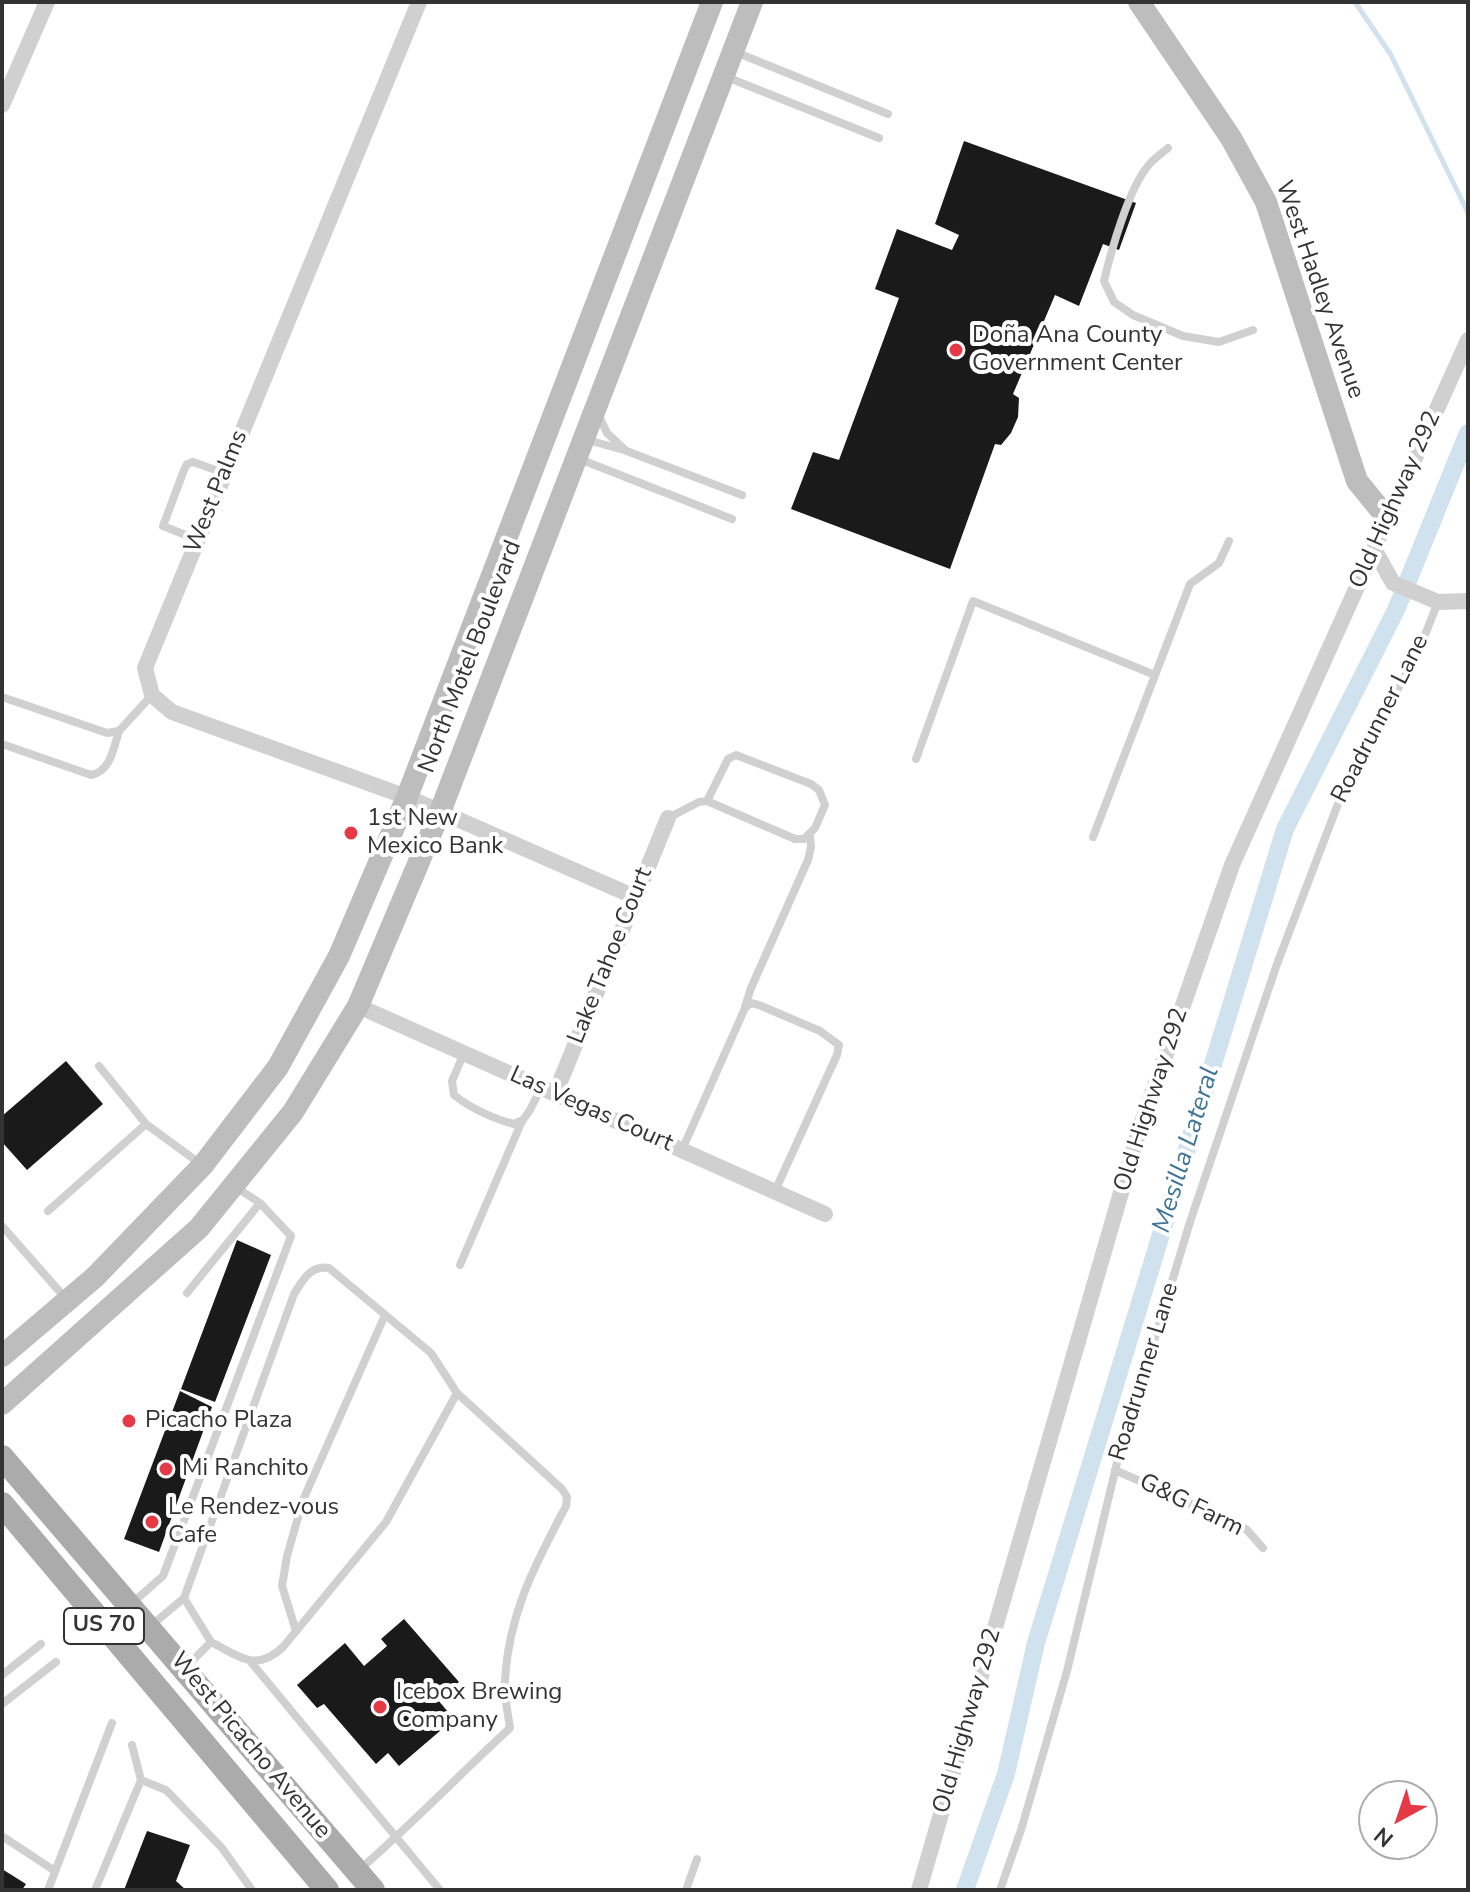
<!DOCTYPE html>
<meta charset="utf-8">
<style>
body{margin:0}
#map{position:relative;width:1470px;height:1892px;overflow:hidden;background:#fff;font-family:"Nunito Sans",sans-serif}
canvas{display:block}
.frame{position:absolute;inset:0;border:4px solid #333;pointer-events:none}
.north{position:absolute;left:1358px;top:1780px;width:80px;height:80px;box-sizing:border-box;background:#fff;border:2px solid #adadad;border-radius:50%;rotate:220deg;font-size:22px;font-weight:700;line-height:32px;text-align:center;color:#333}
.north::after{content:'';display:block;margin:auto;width:28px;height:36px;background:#e63946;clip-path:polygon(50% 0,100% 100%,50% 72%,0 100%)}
</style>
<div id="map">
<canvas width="1470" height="1892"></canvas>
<div class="frame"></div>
<div class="north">N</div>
</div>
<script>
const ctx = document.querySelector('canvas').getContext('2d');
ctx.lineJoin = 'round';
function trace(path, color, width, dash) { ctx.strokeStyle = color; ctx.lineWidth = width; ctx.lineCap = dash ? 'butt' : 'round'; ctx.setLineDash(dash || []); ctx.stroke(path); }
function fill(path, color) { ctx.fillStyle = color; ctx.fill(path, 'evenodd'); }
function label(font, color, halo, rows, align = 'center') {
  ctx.font = font + ' "Nunito Sans",sans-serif'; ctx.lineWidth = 8; ctx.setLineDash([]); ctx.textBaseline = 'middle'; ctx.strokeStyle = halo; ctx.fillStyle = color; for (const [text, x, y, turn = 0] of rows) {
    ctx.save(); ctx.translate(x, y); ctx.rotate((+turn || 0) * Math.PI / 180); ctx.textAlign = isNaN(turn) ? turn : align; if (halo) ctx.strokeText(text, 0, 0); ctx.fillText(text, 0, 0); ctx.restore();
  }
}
const stream = new Path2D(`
 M1355,2L1391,55L1468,213`);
const canal = new Path2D(`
 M965,1890L1006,1774L1036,1643L1285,829L1396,610L1468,433`);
const building = new Path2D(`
 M964,141L1136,203L1119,250L1103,244L1079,306L1055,295L1013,394L1019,398L1018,417L1011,433L1001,445L995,444L950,569L791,509L813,452L839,460L899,298L875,289L897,229L952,250L959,235L935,224Z
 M66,1061L103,1104L27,1170L2,1142V1116Z
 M237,1240L271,1255L215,1402L181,1389Z
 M180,1391L212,1407L159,1552L124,1539Z
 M404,1619L459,1682L438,1700L454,1719L399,1766L388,1753L376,1764L324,1704L317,1708L297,1685L345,1643L364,1666L387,1646L381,1639Z
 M147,1831L190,1845L176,1881L186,1890H124Z
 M2,1869L26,1884L22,1890H2Z`);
const lane = new Path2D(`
 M733,51L888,114
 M724,76L879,138
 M1168,148C1161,154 1153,159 1148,166C1129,188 1111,251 1104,281L1114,302L1133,315L1183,336L1219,342L1253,330
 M599,416L607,433L624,449
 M584,439L624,450L742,495
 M577,458L732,519
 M198,540L163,526L184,470L187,464L193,462L224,473
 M2,697L107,733L119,731L152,695
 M2,744L91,775C111,771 113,749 119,731
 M916,759L973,601L1155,675
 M668,818L699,802L707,801L795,839H804L815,828L825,805L819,790L811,784L736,755L728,759L707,801
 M1093,837L1190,584L1219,563L1229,541
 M745,1007L751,988L808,860L811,847L810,835
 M464,1053L452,1081L454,1095C470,1108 494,1119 514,1124L523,1120L530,1110L541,1088
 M99,1066L146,1124L202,1165
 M682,1150L745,1008L751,1003L759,1005L820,1031L839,1045L837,1055L775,1191
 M48,1211L146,1124
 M2,1226L67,1300
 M460,1265L522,1121
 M187,1293L260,1203
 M1115,1470L1246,1529L1263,1548
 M184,1598L211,1642
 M131,1604L163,1576L291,1236L260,1203L234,1186
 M152,1625L184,1598L294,1294C303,1280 310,1265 329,1268L431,1353L457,1393L386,1522L283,1647C256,1673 239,1656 211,1642L185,1668
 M296,1631L282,1586L287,1556L303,1500L385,1315
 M250,1661L440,1890
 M2,1675L41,1644
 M2,1704L56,1662
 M141,1780L166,1790L222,1848L252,1890
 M2,1836L55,1871
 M359,1870C411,1825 459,1775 510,1728C508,1712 503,1694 505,1679C509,1612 536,1563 566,1506L567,1497L562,1489L457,1393
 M48,1890L112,1723
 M95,1890L141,1780L132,1745
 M686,1890L697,1859
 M1000,1890L1021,1830L1067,1671L1117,1463L1190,1222L1277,964L1349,775L1417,655L1438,602`);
const street = new Path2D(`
 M419,2L145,668L152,695L172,712L407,797L635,897
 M2,105L47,2
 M1374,549L1393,583L1438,602L1468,601
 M358,1006L825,1214
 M555,1094L668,818
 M919,1890L1138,1134L1232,865L1468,340`);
const secondary = new Path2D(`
 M1139,2L1231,138L1266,202L1357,481L1388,519
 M2,1356L95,1277L203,1165L278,1067L339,956L407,797L712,2
 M2,1404L199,1228L293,1112L358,1006L440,812L752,2`);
const primary = new Path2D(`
 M2,1457L373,1890
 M2,1504L327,1890`);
const markers = [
 [956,350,8,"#e63946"],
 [351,833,8,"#e63946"],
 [129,1421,8,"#e63946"],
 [166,1469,8,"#e63946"],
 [152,1522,8,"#e63946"],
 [380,1707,8,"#e63946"]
];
const shields = [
 [104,1626,80]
];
const shieldNames = [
 ["US 70",104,1626]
];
const streetNames = [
 ["West Hadley Avenue",1319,290,71],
 ["West Palms",217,492,-68],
 ["Old Highway 292",1396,500,-66],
 ["North Motel Boulevard",471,657,-69],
 ["Roadrunner Lane",1381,719,-63],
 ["Lake Tahoe Court",611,956,-68],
 ["Old Highway 292",1152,1100,-72],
 ["Las Vegas Court",591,1110,24],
 ["Roadrunner Lane",1145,1372,-73],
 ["G&G Farm",1191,1506,26],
 ["Old Highway 292",968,1721,-74],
 ["West Picacho Avenue",250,1746,50]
];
const poiNames = [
 ["Doña Ana County",972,336],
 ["Government Center",972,364],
 ["1st New",367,819],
 ["Mexico Bank",367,847],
 ["Picacho Plaza",145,1421],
 ["Mi Ranchito",182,1469],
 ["Le Rendez-vous",168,1508],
 ["Cafe",168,1536],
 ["Icebox Brewing",396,1693],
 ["Company",396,1721]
];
const waterNames = [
 ["Mesilla Lateral",1187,1150,-73]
];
trace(stream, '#cfe2ee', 5);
trace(canal, '#cfe2ee', 18);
fill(building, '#1a1a1a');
trace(lane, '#d0d0d0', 8);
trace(street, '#d0d0d0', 16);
trace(secondary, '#bdbdbd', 22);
trace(primary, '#ababab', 24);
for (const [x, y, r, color] of markers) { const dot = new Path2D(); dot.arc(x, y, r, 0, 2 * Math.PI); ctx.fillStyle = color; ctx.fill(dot); trace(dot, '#fff', 3); }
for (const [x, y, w] of shields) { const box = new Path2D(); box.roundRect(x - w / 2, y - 18, w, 36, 6); ctx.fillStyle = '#fff'; ctx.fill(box); trace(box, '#333', 2); }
label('bold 22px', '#333', null, shieldNames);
label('24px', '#333', '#fff', streetNames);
label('24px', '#333', '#fff', poiNames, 'left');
label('italic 26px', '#3f7597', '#fff', waterNames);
</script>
